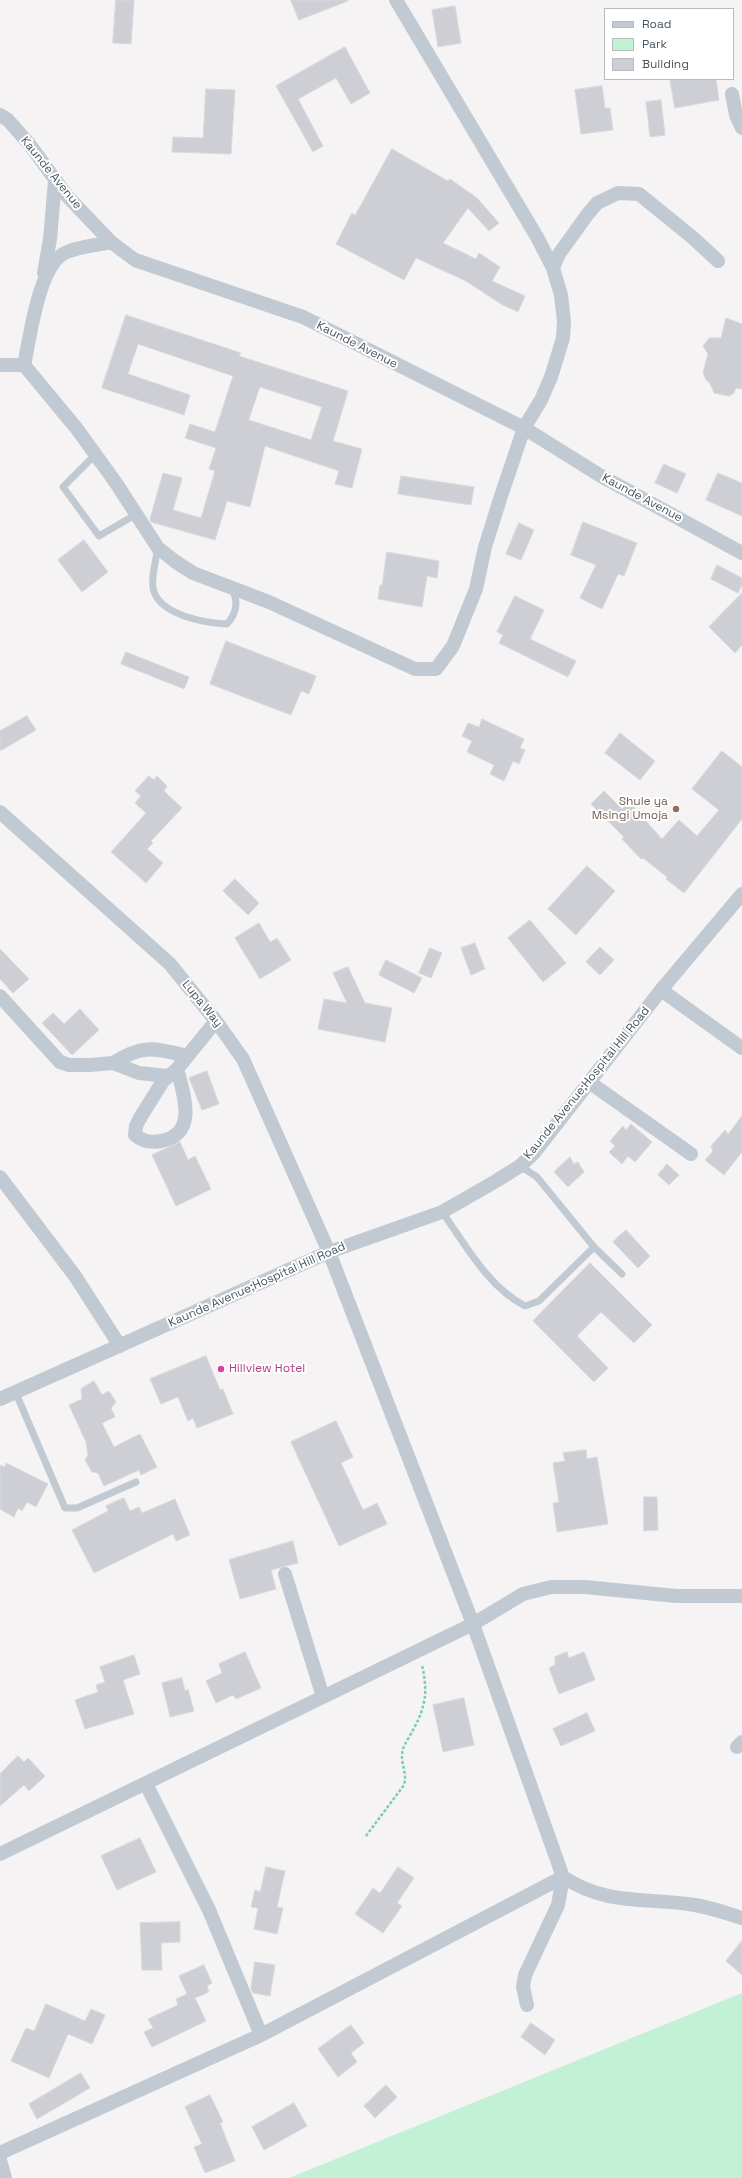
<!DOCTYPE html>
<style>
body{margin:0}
#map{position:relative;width:742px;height:2178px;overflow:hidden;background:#f5f3f3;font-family:"Space Grotesk",sans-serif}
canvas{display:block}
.legend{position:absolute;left:604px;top:8px;width:130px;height:72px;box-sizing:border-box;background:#fff;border:1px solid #b7bbc0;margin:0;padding:5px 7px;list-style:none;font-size:12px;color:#4a5661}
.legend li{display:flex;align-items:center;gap:8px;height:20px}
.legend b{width:20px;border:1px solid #b7bbc0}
</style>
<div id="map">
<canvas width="742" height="2178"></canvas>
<ul class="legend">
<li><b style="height:5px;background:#c1cad2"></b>Road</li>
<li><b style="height:11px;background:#c3f1d5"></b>Park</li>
<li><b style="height:11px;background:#cdcfd5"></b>Building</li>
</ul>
</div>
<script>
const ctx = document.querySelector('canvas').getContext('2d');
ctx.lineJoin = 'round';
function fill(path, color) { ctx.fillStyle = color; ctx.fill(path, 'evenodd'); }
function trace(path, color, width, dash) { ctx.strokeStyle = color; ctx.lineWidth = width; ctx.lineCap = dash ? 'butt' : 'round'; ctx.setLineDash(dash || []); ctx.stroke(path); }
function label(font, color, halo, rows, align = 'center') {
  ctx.font = font + ' "Space Grotesk",sans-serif'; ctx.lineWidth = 4; ctx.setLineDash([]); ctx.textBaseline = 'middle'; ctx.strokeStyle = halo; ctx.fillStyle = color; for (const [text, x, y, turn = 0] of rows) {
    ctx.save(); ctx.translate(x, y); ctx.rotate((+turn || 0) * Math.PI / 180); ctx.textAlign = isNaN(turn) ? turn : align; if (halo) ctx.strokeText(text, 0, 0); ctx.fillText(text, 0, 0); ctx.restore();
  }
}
const green = new Path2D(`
 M742,1993V2178H289Z`);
const building = new Path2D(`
 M116,0H134L131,44L113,43Z
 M291,0H348V1L299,20Z
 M455,6L461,43L438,47L432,10Z
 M345,47L370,93L351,104L336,78L298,99L323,146L313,152L276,86Z
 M670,79H716L719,100L675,108Z
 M602,86L605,108H610L613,130L581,134L575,90Z
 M206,89L235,90L231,154L172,152L173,137L203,138Z
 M661,100L665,135L650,137L646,102Z
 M392,149L448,181L450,179L477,198L499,223L489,231L468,208L443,243L476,259L479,253L500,267L492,281L525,296L518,312L501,304L466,281L416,258L404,280L336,244L352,213L355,215Z
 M126,315L241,353L239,356L348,391L333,441L362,449L352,488L335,484L339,471L265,446L250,507L227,501L215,540L151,522L150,519L163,473L182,478L173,510L201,518L215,471L209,469L216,448L185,438L190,424L215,432L233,376L138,344L128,374L190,395L184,415L102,388ZM260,387L322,407L311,440L249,420Z
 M726,318L742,324V389L736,388L734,393L729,396L714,393L710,383L706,380L703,372L708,354L703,346L709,338H721Z
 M664,464L686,474L677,493L655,483Z
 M718,473L742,483V516L706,500Z
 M401,476L474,487L471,505L398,494Z
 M583,522L637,543L624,576L618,574L602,609L580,598L596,565L571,555Z
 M519,523L534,530L521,560L506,554Z
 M84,540L108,572L82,592L58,560Z
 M387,552L439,561L437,578L427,576L422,607L378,599L380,585H382Z
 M717,565L742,578V585L738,593L711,579Z
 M742,593V645L735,653L709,627Z
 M515,596L544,610L530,639L576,661L568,677L499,643L503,635L497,632Z
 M226,641L316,676L309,694L301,691L291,715L210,684Z
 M126,652L189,677L184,689L121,664Z
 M27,716L36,730L0,751V731Z
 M482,719L524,739L520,748L525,750L519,764L513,761L504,781L490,774L494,765L467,752L472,741L462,736L468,723L479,727Z
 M620,733L655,761L640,780L605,753Z
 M722,751L742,767V819L684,893L666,879L667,877L643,858L641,859L622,839L624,837L591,804L604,791L622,809L629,802L662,839L679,820L697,836L719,810L692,789Z
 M149,776L154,780L157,776L167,786L164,791L182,808L151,841L153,843L147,849L163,863L146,883L111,852L146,813L135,803L141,796L135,791Z
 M587,866L615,891L576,935L548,909Z
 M235,879L259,903L248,915L223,891Z
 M530,920L566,963L543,982L508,938Z
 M259,923L270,942L277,938L291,960L260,979L235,938Z
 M475,943L485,969L471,975L461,948Z
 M600,947L614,960L600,975L586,962Z
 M430,948L442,953L431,978L419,973Z
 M0,949L29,979L13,993L0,979Z
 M386,960L422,978L414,993L379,975Z
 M348,967L365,1003L392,1008L385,1042L318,1029L324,999L347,1003L333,973Z
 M80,1009L99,1030L72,1055L42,1023L53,1013L64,1024Z
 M207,1071L219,1104L202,1110L189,1078Z
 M742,1116V1152L724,1175L705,1160L713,1151L711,1146L725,1130L728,1134Z
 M631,1124L652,1142L635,1162L628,1156L622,1164L609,1152L615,1146L610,1141L623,1126L626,1130Z
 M180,1142L188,1160L195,1156L211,1189L176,1206L152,1155Z
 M570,1157L574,1164L578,1162L584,1172L568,1187L554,1172Z
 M667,1164L679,1175L669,1185L658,1175Z
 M626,1230L650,1256L638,1268L613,1242Z
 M590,1263L652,1325L634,1343L601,1312L577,1336L608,1368L594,1382L533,1321Z
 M206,1356L220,1390L223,1389L233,1414L197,1428L193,1418L188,1421L178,1397L161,1404L150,1379Z
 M94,1381L102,1395L109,1391L116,1402L111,1408L115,1417L102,1423L114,1447L140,1434L157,1467L141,1475L139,1470L104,1486L98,1473L92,1472L85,1460L88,1455L86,1442L69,1405L82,1399L81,1389Z
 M336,1421L353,1457L341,1463L363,1510L377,1503L387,1524L339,1546L291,1442Z
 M586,1450L587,1459L597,1457L608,1524L557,1532L553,1503L559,1502L553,1463L565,1461L563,1453Z
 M6,1463L48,1484L36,1507L27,1502L22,1511L18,1508L14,1517L0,1509V1465L5,1467Z
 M644,1497H657L658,1530L644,1531Z
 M124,1498L130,1511L139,1507L142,1513L175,1499L190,1535L176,1541L173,1534L94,1573L72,1530L108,1511L106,1506Z
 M293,1541L298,1563L271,1570L276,1589L240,1599L229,1560Z
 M245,1652L261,1688L236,1699L233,1695L216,1703L206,1681L222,1673L219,1664Z
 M567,1652L569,1658L584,1652L595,1680L559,1694L549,1668L555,1665V1657Z
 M134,1655L140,1674L123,1680L134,1714L85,1729L75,1700L98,1692L96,1685L105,1682L100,1667Z
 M182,1678L185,1691L188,1689L194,1711L170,1717L162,1683Z
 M464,1698L474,1745L443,1752L433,1705Z
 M587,1713L595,1731L561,1746L553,1729Z
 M18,1756L24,1762L28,1758L45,1776L29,1791L24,1785L0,1806V1774Z
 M140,1838L156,1872L117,1890L101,1856Z
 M266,1867L285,1871L277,1907L283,1908L277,1934L254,1929L258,1908L251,1907L255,1890L260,1892Z
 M398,1867L414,1878L397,1903L402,1906L383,1933L355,1914L373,1888L380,1893Z
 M180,1922V1942L161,1943L162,1970H142L140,1923Z
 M742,1941V1975L726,1961Z
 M255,1962L275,1965L270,1996L253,1993L251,1989Z
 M204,1965L212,1983L207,1986L209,1992L195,1998L206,2021L152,2047L144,2032L153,2028L148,2019L178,2005L176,1999L187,1994L179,1976Z
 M46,2004L85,2021L91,2009L105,2015L92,2044L68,2034L49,2078L11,2061L26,2028L34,2031Z
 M531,2023L555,2040L545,2055L521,2037Z
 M351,2025L364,2043L351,2053L357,2062L338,2077L318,2049Z
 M81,2073L90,2088L37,2119L29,2104Z
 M386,2085L397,2097L375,2118L364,2106Z
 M210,2095L223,2122L220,2123L235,2161L205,2173L194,2147L202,2144L185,2107Z
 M294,2103L307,2126L264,2150L252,2127Z`);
const path = new Path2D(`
 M366,1836L404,1785C408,1772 399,1763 403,1749C405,1743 410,1736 413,1730C426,1706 428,1692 422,1665`);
const service = new Path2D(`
 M95,455L63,487L99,536L135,515
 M158,548C156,560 151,576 153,588C158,615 205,623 227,624C237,613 239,600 231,589
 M520,1166L537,1177L594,1247L622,1274
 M442,1212C466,1245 487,1286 525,1306L539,1301L594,1247
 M15,1391L65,1508H77L136,1482`);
const minor = new Path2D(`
 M732,94L736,115L742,128
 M0,115L8,120L30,145L67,196L111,242L135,260L303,317L524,428L601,476L742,553
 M111,242C96,246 77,246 63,254C38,269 30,338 24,365L77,429L116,483L158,548L176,562L193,573L269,602L415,669H436L453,646L476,589L485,547L501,496L524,428L541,400L551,377L563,338L564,321L561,295L553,268L537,237L396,0
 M553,268L559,254L587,215L597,203L618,193L639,194L692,237L718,261
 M44,273L50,239L55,181
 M0,365H24
 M0,812L170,964L216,1021L243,1059L329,1252L473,1624L563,1877L558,1905L525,1975L523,1987L527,2005
 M661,990L742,1048
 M0,996L60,1062L69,1065H90L113,1063L139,1073L168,1076
 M113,1063C143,1044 154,1048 188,1056
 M177,1069C184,1095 198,1134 161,1141C151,1143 142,1141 135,1135L136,1126L140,1118L163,1081L177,1069L216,1021
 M589,1082L691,1154
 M0,1177L75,1276L120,1346
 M0,1399L329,1252L442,1212L496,1181L520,1166L534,1153L661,990L742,894
 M285,1574L323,1697
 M737,1747L742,1742
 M146,1784L209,1910L261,2035
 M0,1854L473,1624L523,1594L551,1587H585L676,1596H742
 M0,2153L261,2035L563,1877C607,1906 646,1897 695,1905C711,1908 727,1913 742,1918
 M0,2160L5,2178`);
const markers = [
 [676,809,4,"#8d6e63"],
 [221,1369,4,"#d1479c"]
];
const streetNames = [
 ["Kaunde Avenue",51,173,51],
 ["Kaunde Avenue",357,345,27],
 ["Kaunde Avenue",642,498,28],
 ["Lupa Way",202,1004,51],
 ["Kaunde Avenue;Hospital Hill Road",587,1083,-51],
 ["Kaunde Avenue;Hospital Hill Road",257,1285,-24]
];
const educationNames = [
 ["Shule ya",668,802],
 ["Msingi Umoja",668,816]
];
const hotelNames = [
 ["Hillview Hotel",229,1369]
];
fill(green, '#c3f1d5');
fill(building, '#cdcfd5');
trace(building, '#d7d9de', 1);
trace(path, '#7ad0a6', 2.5, [3, 2]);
trace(service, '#c1cad2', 7);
trace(minor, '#c1cad2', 14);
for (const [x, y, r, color] of markers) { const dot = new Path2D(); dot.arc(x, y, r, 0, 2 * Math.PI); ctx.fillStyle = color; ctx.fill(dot); trace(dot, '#fff', 1.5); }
label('12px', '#4a5661', '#fff', streetNames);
label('12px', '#785e54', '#fff', educationNames, 'right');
label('12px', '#b23c85', '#fff', hotelNames, 'left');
</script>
